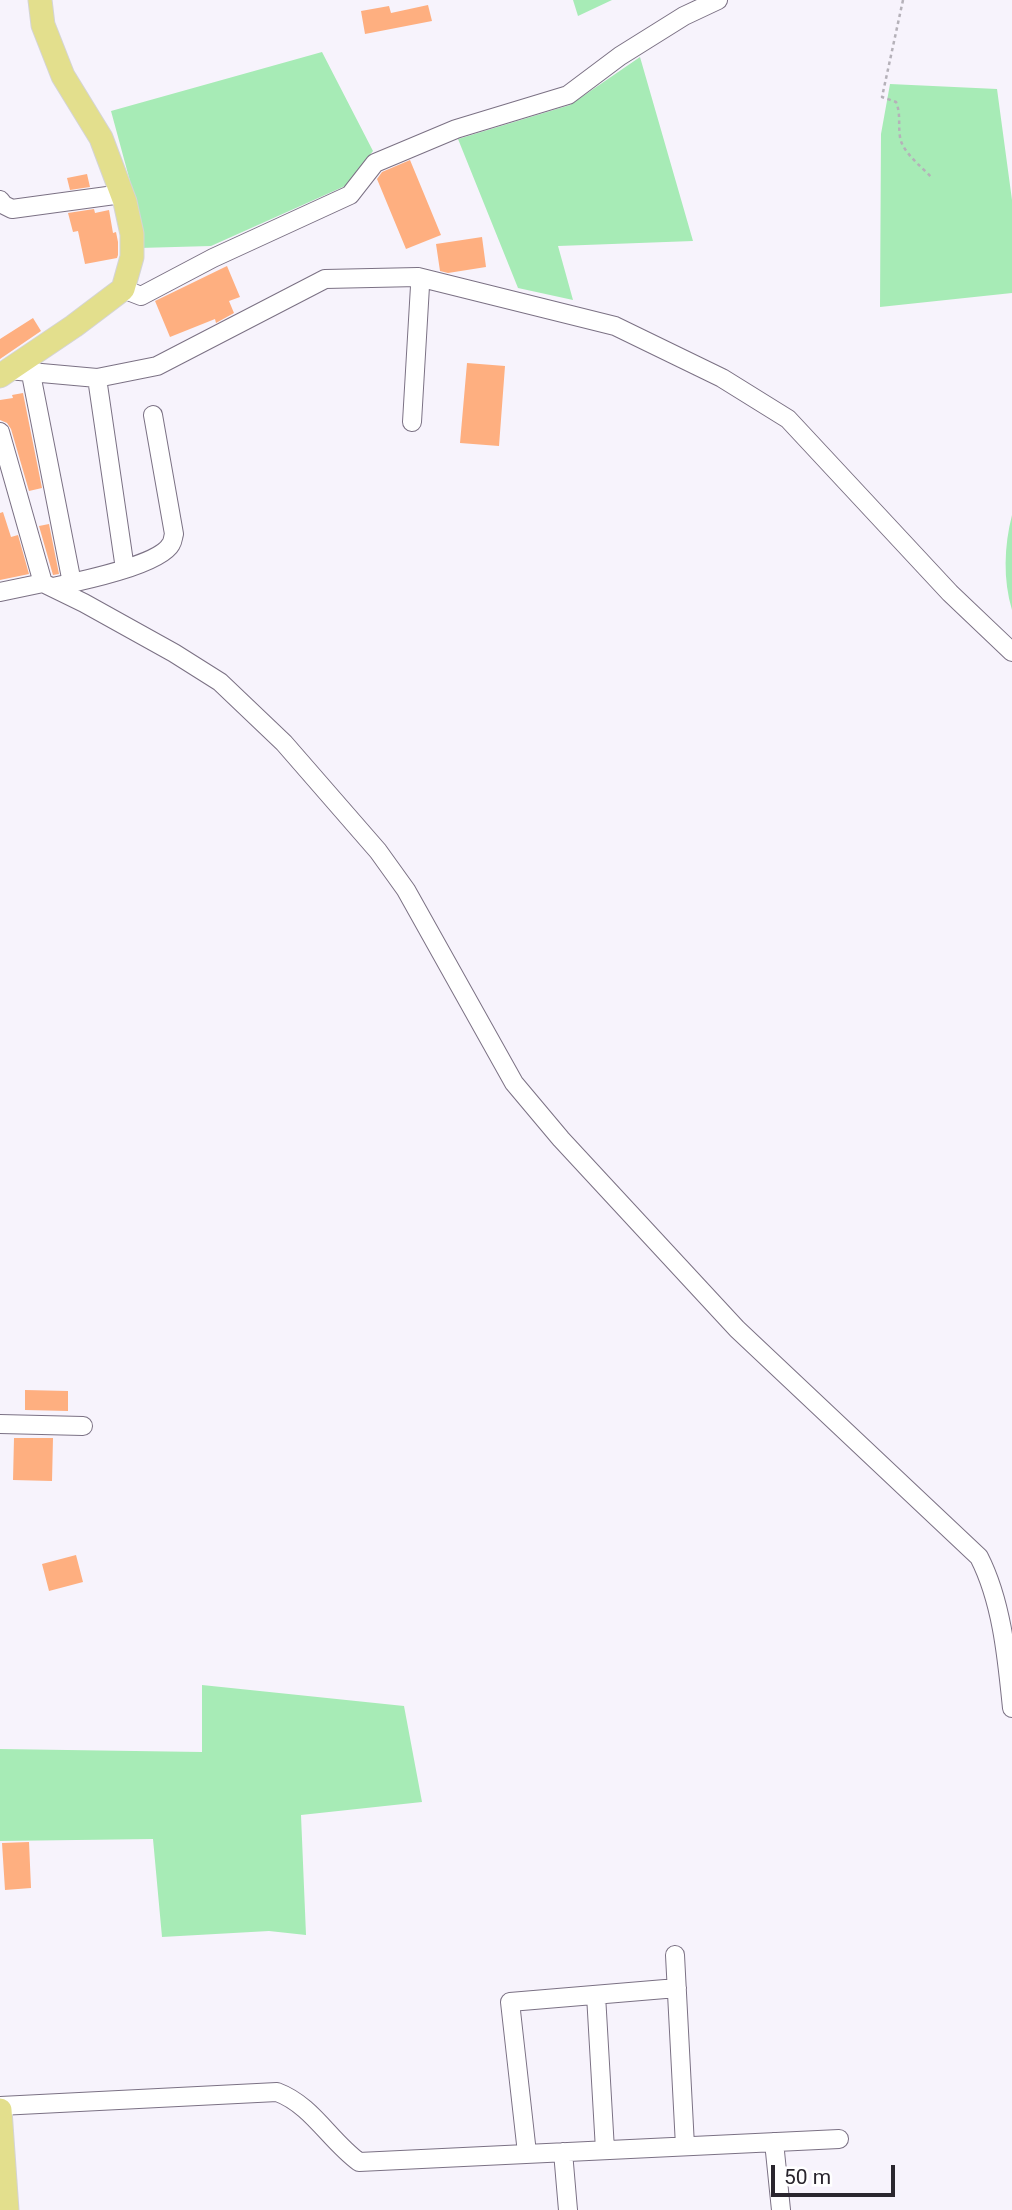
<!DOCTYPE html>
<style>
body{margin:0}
#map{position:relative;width:1012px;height:2210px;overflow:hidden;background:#f7f3fc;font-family:Roboto,sans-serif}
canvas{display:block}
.scale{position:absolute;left:771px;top:2165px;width:124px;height:32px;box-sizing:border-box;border:4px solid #2a262e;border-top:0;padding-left:9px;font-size:21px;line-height:24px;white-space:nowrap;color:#2a262e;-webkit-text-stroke:5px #fff;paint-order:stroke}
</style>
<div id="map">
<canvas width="1012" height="2210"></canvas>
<div class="scale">50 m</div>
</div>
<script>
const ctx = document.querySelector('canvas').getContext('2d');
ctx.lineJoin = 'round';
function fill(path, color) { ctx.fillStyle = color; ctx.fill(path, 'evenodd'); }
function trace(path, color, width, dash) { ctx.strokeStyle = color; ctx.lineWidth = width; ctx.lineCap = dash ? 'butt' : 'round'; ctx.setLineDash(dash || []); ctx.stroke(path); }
const green = new Path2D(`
 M573,0H612L578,16Z
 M322,52L373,151L345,186L211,246L139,248L137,207L111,111Z
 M640,57L693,241L558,246L573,300L518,288L458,139L570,105Z
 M890,84L997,89L1012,200V293L880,307L881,134Z
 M1012,515V610C1003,580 1004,546 1012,515Z
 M202,1685L404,1706L422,1802L301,1815L306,1935L269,1931L162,1937L153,1839L0,1841V1749L202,1752Z`);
const building = new Path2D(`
 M428,5L432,21L365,34L361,11L389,6L391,13Z
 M410,160L441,235L406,249L377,179L382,172Z
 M87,174L90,187L70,190L67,178Z
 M94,209L95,213L109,210L113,233L116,232L118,242V255L117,258L85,264L78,231L73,232L68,213Z
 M482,237L486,267L448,273L440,271L436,244Z
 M227,266L240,297L229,301L234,313L216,323L215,319L170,337L155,301Z
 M33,318L41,331L0,359V339Z
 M467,363L505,366L499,446L460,443Z
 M23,393L42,488L29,491L11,429L7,423L0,420V400L13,398L12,395Z
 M3,512L11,537L18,535L29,574L0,580V513Z
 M49,524L59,574L53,575L39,526Z
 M25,1390L68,1391V1411L25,1410Z
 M14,1438H53L52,1481L13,1480Z
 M76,1555L83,1582L49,1591L42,1564Z
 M29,1842L31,1888L5,1890L2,1843Z`);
const path = new Path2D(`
 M903,0L882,97L896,102C901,114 898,124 900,137C902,152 922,167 932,178`);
const minor = new Path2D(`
 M0,200L4,205L12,209L122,194
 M123,289L141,296L213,258L350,195L375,163L456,129L568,95L620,56L684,16L718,0
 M8,370L97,378L157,366L325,279L418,277L615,326L722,378L788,419L950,593L1012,652
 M31,374L72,583
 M97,378L125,569
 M412,422L420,286L418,277
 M0,432L43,583
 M53,587C77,582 160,565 171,544C173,541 173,537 174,534L153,415
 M0,592L43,583L84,603L174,653L220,682L284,743L378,851L406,890L514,1083L561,1139L737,1329L979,1557C1002,1602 1007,1658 1012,1708
 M0,1424L83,1426
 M675,1955L685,2146
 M596,1995L605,2150
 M0,2106L277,2092C312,2105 329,2140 359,2162L839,2139
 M774,2142L781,2210
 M563,2152L568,2210
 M527,2153L510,2002L677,1988`);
const major = new Path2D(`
 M0,376L74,326L123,289L132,257V234L125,202L101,138L63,76L43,25L40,0
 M0,2110L7,2210`);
fill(green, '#a7ebb6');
fill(building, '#feaf80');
trace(minor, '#7b7184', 20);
trace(major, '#d4d4d5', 25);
trace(path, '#b5b1b9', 2.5, [3.5, 3.5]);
trace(minor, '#fff', 18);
trace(major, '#e3df8d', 23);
</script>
